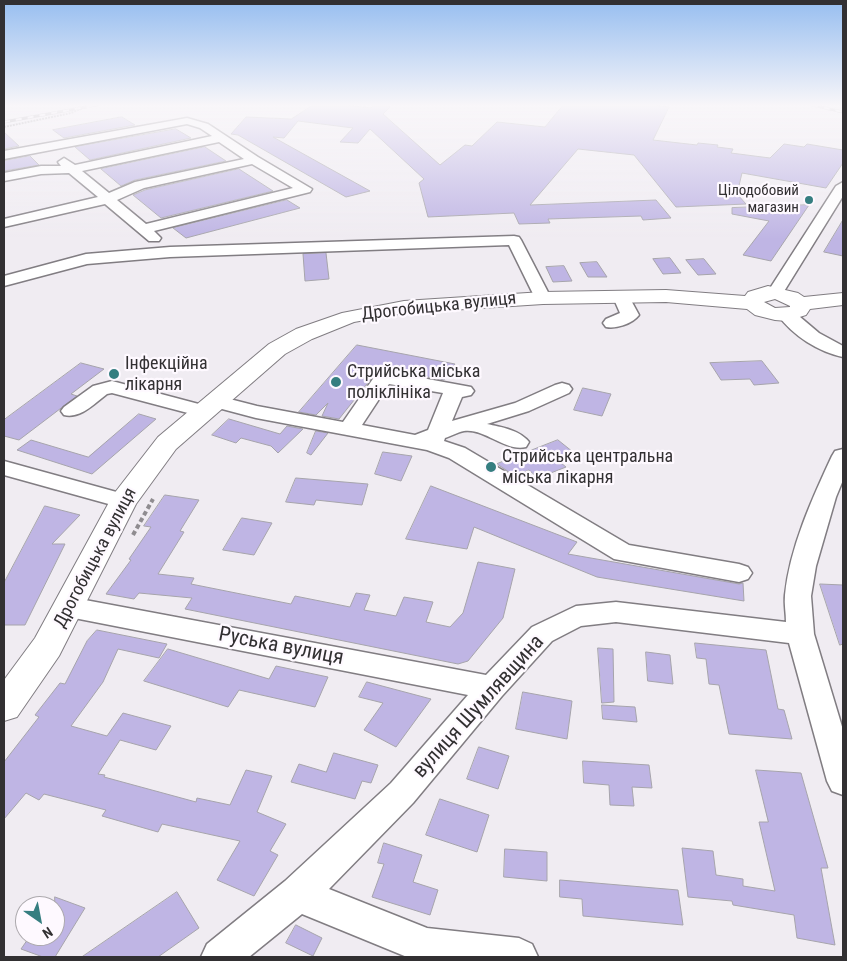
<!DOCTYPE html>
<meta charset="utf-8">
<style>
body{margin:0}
#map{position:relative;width:847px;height:961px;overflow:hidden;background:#f0ecf2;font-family:"Roboto Condensed",sans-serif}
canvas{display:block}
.frame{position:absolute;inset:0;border:5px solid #323032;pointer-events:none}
.north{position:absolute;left:15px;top:896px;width:50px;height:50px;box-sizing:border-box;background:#fef9ff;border:1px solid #aca9ad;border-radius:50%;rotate:147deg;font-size:14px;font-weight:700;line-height:20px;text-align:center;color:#323032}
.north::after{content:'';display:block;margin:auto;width:18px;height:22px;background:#357e80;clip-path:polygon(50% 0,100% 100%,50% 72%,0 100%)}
</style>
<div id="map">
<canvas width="847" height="961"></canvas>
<div class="frame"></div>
<div class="north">N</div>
</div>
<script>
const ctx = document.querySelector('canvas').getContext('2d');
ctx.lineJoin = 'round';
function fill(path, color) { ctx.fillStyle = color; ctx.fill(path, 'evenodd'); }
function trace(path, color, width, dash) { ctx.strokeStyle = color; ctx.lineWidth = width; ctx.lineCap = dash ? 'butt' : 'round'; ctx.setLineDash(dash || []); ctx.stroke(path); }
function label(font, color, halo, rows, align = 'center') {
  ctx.font = font + ' "Roboto Condensed",sans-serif'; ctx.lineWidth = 4.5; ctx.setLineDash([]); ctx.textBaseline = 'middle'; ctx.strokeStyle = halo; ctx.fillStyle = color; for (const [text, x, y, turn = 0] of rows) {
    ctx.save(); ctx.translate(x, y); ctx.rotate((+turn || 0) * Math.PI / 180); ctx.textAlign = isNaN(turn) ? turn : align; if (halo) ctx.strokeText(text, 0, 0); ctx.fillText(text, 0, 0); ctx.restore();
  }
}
const building = new Path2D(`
 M313,105H341L371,108L374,105H387L390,107L383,114L440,165L465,145L472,146L497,122L545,127L563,105H644L669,107L653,140L697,145L698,143L718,145L717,147L733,149L731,153L770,158L784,144L804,147L807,144L843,150V163L826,188L742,173L737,194L746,204L676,207L634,155L578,149L530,205L656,200L671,218L643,220L641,216L548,219L550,223L519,224L514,213L428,217L419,183L424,179L370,129L358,143L340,142L353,128L298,121L284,138L273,137L370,191L346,197L238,135L231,134L246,117L291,119Z
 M122,117L135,125L64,138L53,130Z
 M176,129L191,138L90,160L75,147Z
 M4,132L19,146L4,149Z
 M205,147L226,161L135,180L121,186L101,169Z
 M30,156L39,165L4,171V161Z
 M239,169L273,191L161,218L133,195L145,190Z
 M287,200L300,208L186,238L173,228Z
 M809,205L771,261L743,255L769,221L732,214V208Z
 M843,220V256L824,252Z
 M326,253L329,279L305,281L303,254Z
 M670,258L681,273L663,274L653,259Z
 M704,259L716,274L698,275L686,260Z
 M597,262L607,277H588L580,263Z
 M564,266L572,281L553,282L546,267Z
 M357,345L455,364L444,380L384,369L378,370L339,419L322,416L328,403L316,415L299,412Z
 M762,361L779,383L754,385L750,379L721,380L710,363Z
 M81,363L104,369L71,394L77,396L19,440L4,436V420Z
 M583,388L611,394L602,416L574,410Z
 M139,414L156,419L92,474L17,450L31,440L88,457Z
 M229,419L280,434L287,426L303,429L278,453L271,446L241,438L236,443L212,435Z
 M316,431L328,433L311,455L307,453Z
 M558,440L573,452L556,459L566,467L538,478L529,470L515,476L497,464Z
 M383,452L412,456L401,481L375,474Z
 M296,478L368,484L362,505L316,500L314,505L286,502Z
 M431,486L577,542L568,554L739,584L743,583L744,601L597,577L474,527L467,549L406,539Z
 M165,495L199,500L180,531L184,532L158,574L194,578L191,584L291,604L295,596L350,607L356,593L370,595L364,610L396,616L404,597L433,602L426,622L450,627L463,613L478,562L515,569L503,618L468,661L458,664L185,609L192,598L139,593L134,599L106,594L131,560L129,559L151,527L144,526Z
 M45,506L80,515L52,544H65L25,625H4V583Z
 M242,518L272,523L254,555L223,550Z
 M820,584L843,585V644L840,645Z
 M97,630L167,644L159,658L118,649L103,682L71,726L107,736L123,713L171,726L156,750L120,740L98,774L105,775L104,777L196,802L197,798L230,805L246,770L272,776L257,812L286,824L270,851L278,855L254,896L217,880L240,841L162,824L158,832L102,816L106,810L44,794L39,800L26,793L4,819V762L39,717L35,715L60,683L65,684L87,641Z
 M695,643L766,650L778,709L784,710L792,739L729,734L719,685L709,684L706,659L697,658Z
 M598,648L613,649L614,702L602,703Z
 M168,649L269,679L276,666L328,677L315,707L239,690L228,707L144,681Z
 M646,652L670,655L673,684L648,681Z
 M367,682L431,699L396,747L364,730L383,703L359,697Z
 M523,692L572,701L567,739L516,729Z
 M602,705L635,707L637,722L603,719Z
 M479,747L509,756L498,789L467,779Z
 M334,753L378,765L371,783L362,781L355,799L291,782L299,764L326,772Z
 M583,761L649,765L652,788L632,787L634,806L610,805L609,785L584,783Z
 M756,770L801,773L828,868H821L835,945L797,938L794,915L733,905L732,901L688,897L682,848L713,851L716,875L743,879V886L775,891L759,822H768Z
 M440,799L489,815L477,852L426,835Z
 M384,843L422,855L413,882L438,890L430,915L372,897L384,864L378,863Z
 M505,849L547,852V881L504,877Z
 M560,880L678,890L683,925L583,916L582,899L560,897Z
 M177,892L199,928L158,957H82Z
 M55,897L85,908L55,957H43L21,949L30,936H55Z
 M296,925L322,938L313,956L286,943Z`);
const pathFar1 = new Path2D(`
 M4,127L71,113L90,105`);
const path = new Path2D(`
 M133,535L153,499`);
const minor = new Path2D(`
 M187,118L208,124L258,157L312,189L310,192L154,231L161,238L159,241H149L105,204L4,227V219L98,197L69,173L41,174L4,181V173L41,166H61L58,162L64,158L75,165L212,136L200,128L187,124L4,159V151ZM219,142L244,159L135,182L109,193L82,171ZM252,164L293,188L146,224L117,200L144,188Z
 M843,182V196L783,293L781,297H769L767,293L836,186Z
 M514,236L519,237L521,240L551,298L549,302H537L509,245L170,257L87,264L4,286V276L86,254L170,247Z
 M621,292L627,293L639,315C632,324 616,329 606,327L603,323L606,319L620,313L613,297L615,293Z
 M787,310L793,311L819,333L843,346V357C819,352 793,336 778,315L781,311Z
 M384,371L471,387L474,391L471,395L462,397L452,421L515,403L555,385L562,383L569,385L572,389L569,393L529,411L487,424C501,427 520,430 529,442L526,447C505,452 485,428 464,431C458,432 451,436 445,438L444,441L465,448L629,545L739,564L748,567L752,573L748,579L739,582L614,559L449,458L427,450L256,418L207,405L204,401L207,397L214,395L257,406L343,422L377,373ZM389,384L443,393L428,430L415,435L362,425Z
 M112,381L210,407L213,411L210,415L203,417L112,393L107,394C94,404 80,419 64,415L61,411L64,407L93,386Z
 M843,449V480L836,497L816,566L811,596L814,634L843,730V795L832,791L827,781L789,643L616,622L581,626L552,641L502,696L413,803L329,889L427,928L519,938L532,944L538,957H407L302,914L249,957H201L207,944L285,881L391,783L468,695L69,617L60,614L56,607L60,600L69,597L486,675L532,627L576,606L616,602L786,622C786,613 784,604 785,595C790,547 812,499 832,456L835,451Z
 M4,461L131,496L135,501L131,506L123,508L4,475Z`);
const major = new Path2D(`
 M768,286L798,293L804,297L843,293V305L810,309L806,315L787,321L775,320L755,315L747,309L666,302L543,304L404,313L354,322L312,339L285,354L176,449L136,504L59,656L17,717L4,721V680L35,638L113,495L158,437L269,344L296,329L342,313L404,301L543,292L666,290L745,296L748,292ZM775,299L790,306V307L775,308L764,302Z`);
const rail = new Path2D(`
 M812,105L843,112
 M4,122L97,105`);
const markers = [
 [809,200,5,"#357e80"],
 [114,374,6,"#357e80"],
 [336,382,6,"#357e80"],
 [491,467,6,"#357e80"]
];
const farPoinames = [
 ["Цілодобовий",799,191],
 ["магазин",799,208]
];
const streetNames = [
 ["Дрогобицька вулиця",439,307,-6],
 ["Дрогобицька вулиця",96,558,-62]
];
const poiNames = [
 ["Інфекційна",125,364],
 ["лікарня",125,385],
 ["Стрийська міська",347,372],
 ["поліклініка",347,393],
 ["Стрийська центральна",502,457],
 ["міська лікарня",502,478]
];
const nearStreetnames = [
 ["Руська вулиця",281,647,11],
 ["вулиця Шумлявщина",479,707,-48]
];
fill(building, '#bfb5e4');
trace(building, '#a6a4ab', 1);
trace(minor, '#817d82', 3);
trace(major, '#817d82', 2);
trace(pathFar1, '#8f8c90', 2, [2, 1]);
trace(path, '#8f8c90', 4, [4.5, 3]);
fill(minor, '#fff');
fill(major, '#fff');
trace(rail, '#89868a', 3);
trace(rail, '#fef9ff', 2, [6]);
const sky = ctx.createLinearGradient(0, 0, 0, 239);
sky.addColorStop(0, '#97bef0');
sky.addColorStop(0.44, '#f8f6f9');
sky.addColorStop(1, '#f8f6f900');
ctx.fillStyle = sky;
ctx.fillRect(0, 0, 847, 239);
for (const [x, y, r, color] of markers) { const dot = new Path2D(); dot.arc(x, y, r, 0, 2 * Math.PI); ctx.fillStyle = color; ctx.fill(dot); trace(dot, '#fef9ff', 2); }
label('15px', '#323032', '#fef9ff', farPoinames, 'right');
label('18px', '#323032', '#fef9ff', streetNames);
label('18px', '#323032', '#fef9ff', poiNames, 'left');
label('21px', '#323032', '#fef9ff', nearStreetnames);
</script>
